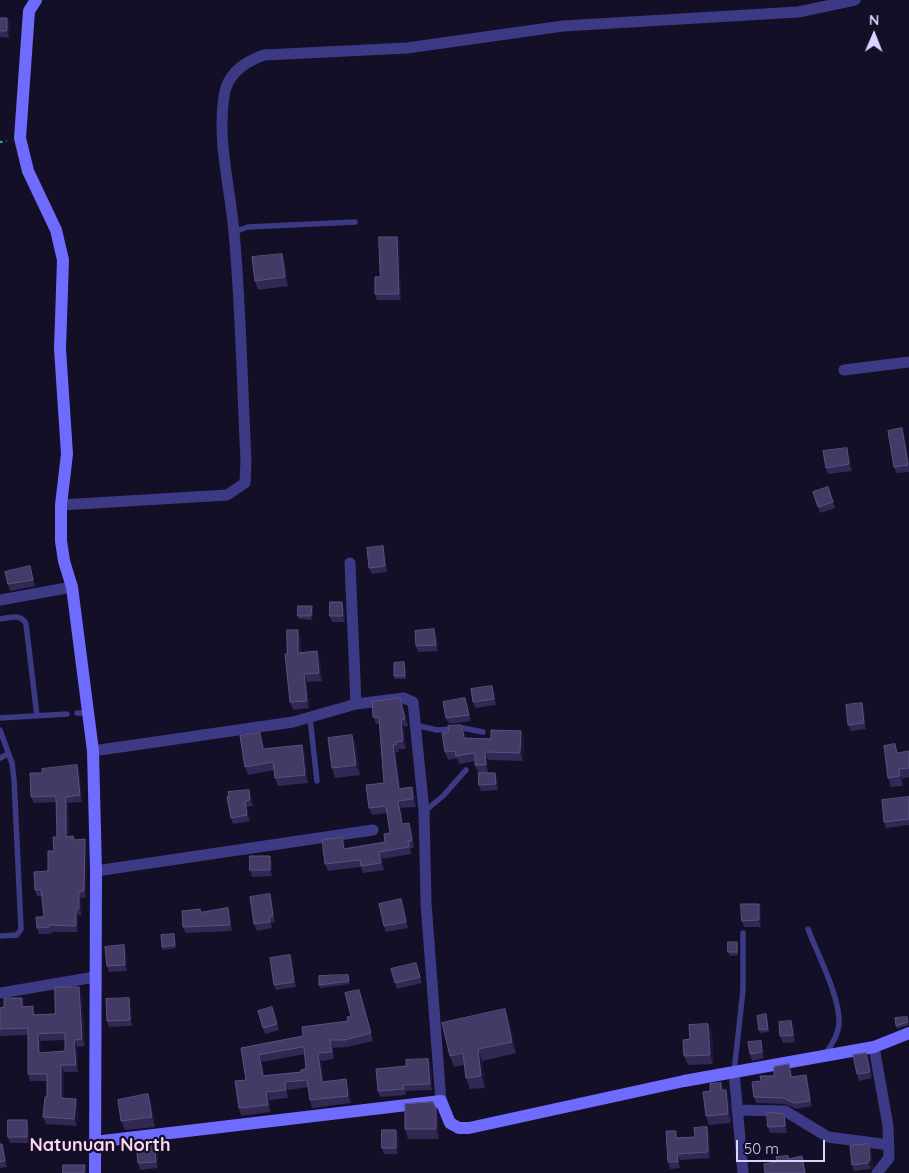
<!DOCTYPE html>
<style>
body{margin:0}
#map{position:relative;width:909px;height:1173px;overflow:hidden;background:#130f26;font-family:Quicksand,sans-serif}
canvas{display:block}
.north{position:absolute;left:849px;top:10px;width:50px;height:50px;-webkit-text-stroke:4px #130f26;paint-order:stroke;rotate:1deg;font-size:14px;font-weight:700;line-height:20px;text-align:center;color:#d9d4ff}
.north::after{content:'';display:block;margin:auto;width:18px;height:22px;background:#d9d4ff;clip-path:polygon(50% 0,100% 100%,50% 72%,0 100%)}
.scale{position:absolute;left:736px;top:1140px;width:89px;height:22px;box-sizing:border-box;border:2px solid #d9d4ff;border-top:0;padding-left:6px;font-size:15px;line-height:18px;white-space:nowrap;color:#d9d4ff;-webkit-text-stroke:4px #130f26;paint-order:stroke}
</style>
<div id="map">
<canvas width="909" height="1173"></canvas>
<div class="north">N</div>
<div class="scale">50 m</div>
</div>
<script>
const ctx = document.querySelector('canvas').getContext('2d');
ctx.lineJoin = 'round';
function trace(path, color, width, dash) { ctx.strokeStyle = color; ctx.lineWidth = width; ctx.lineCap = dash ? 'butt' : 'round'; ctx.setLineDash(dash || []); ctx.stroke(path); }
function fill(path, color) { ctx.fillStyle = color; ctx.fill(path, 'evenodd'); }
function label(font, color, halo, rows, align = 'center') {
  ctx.font = font + ' Quicksand,sans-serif'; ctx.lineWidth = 4.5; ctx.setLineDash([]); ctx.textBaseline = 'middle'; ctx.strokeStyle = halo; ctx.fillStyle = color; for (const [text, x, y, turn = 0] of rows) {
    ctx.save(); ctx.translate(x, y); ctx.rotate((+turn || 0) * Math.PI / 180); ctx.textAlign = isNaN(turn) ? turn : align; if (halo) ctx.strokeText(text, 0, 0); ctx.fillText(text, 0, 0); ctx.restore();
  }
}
const path = new Path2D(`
 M0,142L7,141`);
const lane = new Path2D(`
 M234,232L248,227L355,222
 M0,619C10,618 21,613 26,624L37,716
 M77,713H88
 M0,718L67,714
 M310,718L317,781
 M415,725L437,730L463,728L483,732
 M0,730L12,763L14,779L21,929L17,935L0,936
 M0,758L8,754
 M425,811L443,796L466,770
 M808,929C817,953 841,999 839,1024C838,1036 831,1045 825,1055
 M734,1072L743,990V933`);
const street = new Path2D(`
 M844,370L909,362
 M61,505L227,495L245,483L246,460C242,384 241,307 234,232C230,186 217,142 224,96C227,74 244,62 264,55L407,48L563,26L798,12L855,0
 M350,563L356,704L404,698L413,702L424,811L426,903L441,1101
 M0,600L72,587
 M93,751L293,722L356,704
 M96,871L373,830
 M0,993L95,977
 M874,1047L888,1126L889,1158L877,1173
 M734,1072L743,1173
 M737,1110L785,1111L828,1137L889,1145`);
const secondary = new Path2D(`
 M36,0L29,11L20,138L28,171L56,230L63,260L60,349L67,454L61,505V541L64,561L72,587L93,751L96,871L95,1173
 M94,1142L441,1101L450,1123L459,1128H469L684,1081L874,1047L909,1033`);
const wall = new Path2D(`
 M0,18H7L10,24L9,38L0,37Z
 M397,237L399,243L401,300H377L375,294L380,277Z
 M285,263L288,286L258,290L255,281Z
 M902,428L904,434L909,463V472L896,473L894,467Z
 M849,454L852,471L828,474L826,468Z
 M828,487L835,508L820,513L813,492Z
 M383,546L385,552L387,572L372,574L369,568Z
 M30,566L35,586L10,591L8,584Z
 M312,606L313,609L312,620L299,619L298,616Z
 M344,608L345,622H332L330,616Z
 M437,636L438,651L418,652L416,646Z
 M301,638V653L320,659L322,681L307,682L309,708L293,710L290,702L287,654Z
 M404,662L405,665L406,679H395L394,676Z
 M494,692L496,705L475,708L473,702Z
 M400,698L408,726L404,727L406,749H398L399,752H396L400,789L415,794L416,807L401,808L403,824L409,823L412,830L414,848H410L411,854L382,859L384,870L363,873L361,867L328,871L325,864L342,837L345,848L385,842L390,833L387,813L372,815L369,808L384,783L379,724H376L373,717Z
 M862,703L864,709L866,729L851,731L848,725Z
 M467,704L471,721L449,724L446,718Z
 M449,732L465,733L466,738H524L523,761L488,760V773H478L475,765V761L459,764L457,758L448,760L445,752Z
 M352,735L356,744L360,775L335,778L332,768Z
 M263,741L264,749L305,753L308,783L278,786L275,778L274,770L248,775L245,767Z
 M909,751V777L902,779L903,786L891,787L888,778L899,753Z
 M77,765L79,771L82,802L68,803L69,836H73L75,840L87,845L86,897L81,898L82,915H78V932H51L52,934H39L37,928L44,917L42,896H37L35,890L48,871L54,851L57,837L56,802L34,803L31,797L42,773Z
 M495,773L498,779V790L481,791L479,785Z
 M251,796L253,806L247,807L250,821L233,824L231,818L227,797Z
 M909,797V825L886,828L884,822Z
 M272,862V876L252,877L250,870Z
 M272,900L275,922L271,923L272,928L257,931L254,924Z
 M759,904L761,910V927H744L742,921Z
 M404,905L408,928L386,932L384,926Z
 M200,909L201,912L230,915L232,931L186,933L183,927Z
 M174,934L176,948L163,950L162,947Z
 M737,942L738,945V955L730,956L728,952Z
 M124,945L126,951L127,971L109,972L107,966Z
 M290,955L292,960L296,987L276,990L274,985Z
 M418,969L422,983L397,989L395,983Z
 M348,975L350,984L320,988L319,985Z
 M359,990L373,1041L347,1047L333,1048L334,1059L321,1061L324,1081L349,1087L351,1103L312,1108L310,1100L308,1087L288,1090V1098L269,1100L270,1112L241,1116L239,1108L246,1080L241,1048L303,1036L348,1021L351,1016ZM305,1054L306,1069L301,1072L264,1075L262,1062Z
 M82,994L85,1046L77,1047L78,1072H64V1099H76L78,1106L77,1126L46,1124L43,1117L47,1097V1081H30L28,1074V1035L0,1036V1008L25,1005V1007L35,1013V1015L55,1014ZM65,1040V1051L41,1053V1041Z
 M129,998L131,1004L132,1026L109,1027L107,1021Z
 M272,1007L279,1030L265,1034L263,1028Z
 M505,1009L509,1021L516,1053L482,1061L485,1088L470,1089L466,1078L464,1065L454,1067L450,1056Z
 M766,1014L769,1032L760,1033L759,1030Z
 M907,1017L909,1025L897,1029L896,1026Z
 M791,1021L794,1027L795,1042L783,1043L780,1036Z
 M708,1024L712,1034L713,1064L688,1065L684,1056L690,1039Z
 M761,1041L763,1047L764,1058L752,1061L750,1054Z
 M866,1053L869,1059L872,1078L859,1081L857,1074Z
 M428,1059L431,1065L432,1090L405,1091L406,1095L380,1097L378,1091L406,1066Z
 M791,1070L792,1077L806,1075L808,1081L812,1106L796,1109L785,1104L756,1103L754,1097L761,1081Z
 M721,1083L723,1090H726L729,1099L731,1123L709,1125L706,1116L710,1091Z
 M148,1094L151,1103L155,1127L125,1130L121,1121Z
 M784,1114L786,1121L787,1133H770L768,1127Z
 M439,1118V1139H408L405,1129Z
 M29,1126V1143H10L8,1137Z
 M707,1127L709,1133L710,1158L680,1160V1168L670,1169L668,1162L678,1137V1138L695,1137Z
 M399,1137L398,1154H384L382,1148Z
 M0,1144H2L4,1150L7,1167L0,1168Z
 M157,1147L158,1168L140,1170L138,1163Z
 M871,1150L873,1167L871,1169L854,1171L852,1165Z`);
const shadedWall = new Path2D(`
 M7,18L10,24L9,38L7,31Z
 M397,237L399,243L401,300L399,294Z
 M282,254L285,263L288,286L285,277Z
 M902,428L904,434L909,463V468Z
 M847,448L849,454L852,471L849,464Z
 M383,546L385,552L387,572L385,566Z
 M342,602L344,608L345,622L343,616Z
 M312,606L313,609L312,620L311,616Z
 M434,629L437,636L438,651L436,645Z
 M298,630L301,638L300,661L298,653Z
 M317,651L320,659L322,681L319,673Z
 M404,662L405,665L406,679L405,676Z
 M304,674L307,682L309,708L307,701Z
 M492,686L494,692L496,705L494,699Z
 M400,698L403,706L408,726L405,719Z
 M465,698L467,704L471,721L469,715Z
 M862,703L864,709L866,729L864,723Z
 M401,720L404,727L406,749L403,741Z
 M462,726L465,733L467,746L464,738Z
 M521,731L524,738L523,761L520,753Z
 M260,733L263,741L266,757L263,749Z
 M352,735L356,744L360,775L356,765Z
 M302,745L305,753L308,783L305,775Z
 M393,745L396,752L401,796L399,789Z
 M485,752L488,760V773L486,765Z
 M77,765L79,771L82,802L80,795Z
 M899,769L902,779L903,786L900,776Z
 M495,773L498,779V790L496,784Z
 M412,787L415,794L416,807L413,799Z
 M249,790L251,796L253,806L250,800Z
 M66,797L68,803L69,843L66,837Z
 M245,801L247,807L250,821L247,815Z
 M398,801L401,808L405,831L402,824Z
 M409,823L412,830L414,848L412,841Z
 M342,837L345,844L346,856L344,849Z
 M85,839L87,845L86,897L84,891Z
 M379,852L382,859L384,870L381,863Z
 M270,856L272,862V876L270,870Z
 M79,891L81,898L82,915L79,909Z
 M270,894L272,900L275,922L273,916Z
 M401,899L404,905L408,928L406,922Z
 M759,904L761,910V927L759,920Z
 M228,908L230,915L232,931L230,925Z
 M76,909L78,915V932L76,926Z
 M124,945L126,951L127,971L125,965Z
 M290,955L292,960L296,987L294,982Z
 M79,987L82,994L85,1046L82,1039Z
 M359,990L362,997L373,1041L371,1033Z
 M22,998L25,1005V1014L22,1007Z
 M129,998L131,1004L132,1026L130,1020Z
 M505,1009L509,1021L516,1053L512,1042Z
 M791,1021L794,1027L795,1042L793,1035Z
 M708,1024L712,1034L713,1064L710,1055Z
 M38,1034L41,1041V1060L39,1053Z
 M74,1040L77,1047L78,1072L76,1065Z
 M330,1040L333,1048L334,1059L332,1052Z
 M761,1041L763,1047L764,1058L762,1052Z
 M478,1049L482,1061L485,1088L481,1076Z
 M318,1053L321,1061L325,1089L322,1082Z
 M866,1053L869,1059L872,1078L870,1072Z
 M259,1055L262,1062L265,1083L263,1076Z
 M428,1059L431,1065L432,1090L430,1084Z
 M61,1065L64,1072V1105L61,1098Z
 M806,1075L808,1081L812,1106L810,1101Z
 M346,1079L349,1087L351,1103L348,1096Z
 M285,1082L288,1090V1098L286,1090Z
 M726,1090L729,1099L731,1123L728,1114Z
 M266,1092L269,1100L270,1112L268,1105Z
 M148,1094L151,1103L155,1127L152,1117Z
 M76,1099L78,1106L77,1126L74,1119Z
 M436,1108L439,1118V1139L436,1129Z
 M784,1114L786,1121L787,1133L785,1126Z
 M27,1120L29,1126V1143L27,1137Z
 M707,1127L709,1133L710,1158L708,1152Z
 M396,1130L399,1137L398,1154L396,1148Z
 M154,1141L157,1147L158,1168L156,1162Z
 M2,1144L4,1150L7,1167L5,1161Z
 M869,1144L871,1150L873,1167L871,1169L868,1163Z
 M677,1154L680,1160V1168L678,1162Z
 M802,1156L804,1162L806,1173H805Z
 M85,1165L87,1172V1173H84Z`);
const building = new Path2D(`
 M0,18H7V31H0Z
 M379,237H397L399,294H375V277H380Z
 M282,254L285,277L255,281L252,257Z
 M902,428L908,465L894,467L888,431Z
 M847,448L849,464L826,468L823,451Z
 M828,487L833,502L818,507L813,492Z
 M383,546L385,566L369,568L367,548Z
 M30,566L33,580L8,584L5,572Z
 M330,602H342L343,616H330Z
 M298,606H312L311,616H298Z
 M434,629L436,645L416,646L415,631Z
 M287,630H298V653L317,651L319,673L304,674L307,701L290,702L285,654H287Z
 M404,662L405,676H394V663Z
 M492,686L494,699L473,702L471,689Z
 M400,698L405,719L401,720L403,741L396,742V745H393L399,789L412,787L413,799L398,801L402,824L409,823L412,841H408L409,847L379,852L381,863L361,866L360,860L325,864L322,840L342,837L344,849L385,842L384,834L390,833L386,806L369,808L366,785L384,783L379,717H373L372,702Z
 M465,698L469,715L446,718L443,702Z
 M862,703L864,723L848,725L846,705Z
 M460,725L462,726L464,738L491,739V730L521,731L520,753L485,752L486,765H475V753L456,756L455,751L445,752L442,733L449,732L448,726Z
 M260,733L263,749L302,745L305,775L275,778L273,762L245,767L240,736Z
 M352,735L356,765L332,768L328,738Z
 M895,744L897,753L909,751V768L899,769L900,776L888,778L884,746Z
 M77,765L80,795L66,797V837L73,836L74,840L85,839L84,891H79V909H76V926L49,925V927L37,928L36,917H44L41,890H35L34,872L48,871V851H54L53,837H57L56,798L54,796L31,797L30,773H42V769Z
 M479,773H495L496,784L479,785Z
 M249,790L250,800L245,801L247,815L231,818L227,797H229L228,792Z
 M909,797V819L884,822L882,800Z
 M250,856H270V870H250Z
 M270,894L273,916L269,917L270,922L254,924L250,897Z
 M401,899L406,922L384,926L379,904Z
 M741,904H759V920L742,921Z
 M228,908L230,925L183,927L182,911L200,909L201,912Z
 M174,934L175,945L162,947L161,935Z
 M728,942H737V952H728Z
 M124,945L125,965L107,966L105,947Z
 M290,955L294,982L274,985L270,958Z
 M416,963L420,977L395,983L391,969Z
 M348,975L349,981L319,985V976Z
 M55,987H79L82,1039L74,1040L76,1065H61V1098L76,1099L74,1119L43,1117L45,1097H47V1074H28V1028L0,1029V1008L4,1007V998H22V1007L33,1006V1015L55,1014ZM65,1033V1051L39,1053L38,1034Z
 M359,990L371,1033L345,1040H330L332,1052L318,1053L322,1082L346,1079L348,1096L310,1100L307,1080L285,1082L286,1090L266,1092L268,1105L239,1108L235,1081L246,1080L241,1048L303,1036L302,1027L348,1021L347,1017L351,1016L345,993ZM304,1047L306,1069L301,1070V1072L263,1076L259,1055Z
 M129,998L130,1020L107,1021L106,999Z
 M272,1007L277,1024L263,1028L258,1011Z
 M505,1009L512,1042L478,1049L481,1076L466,1078L463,1053L450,1056L442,1023Z
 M766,1014L768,1029L759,1030L757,1016Z
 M907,1017L908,1022L896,1026L895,1018Z
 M791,1021L793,1035L780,1036L779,1022Z
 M708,1024L710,1055L684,1056L683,1040L690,1039L689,1025Z
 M761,1041L762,1052L750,1054L748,1042Z
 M866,1053L870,1072L857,1074L853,1055Z
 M428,1059L430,1084L403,1085L404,1089L378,1091L376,1069L406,1066V1060Z
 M789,1064L791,1077L806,1075L810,1101L794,1103L783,1098L754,1097L752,1082L761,1081L760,1076H774V1067Z
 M721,1083V1090H726L728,1114L706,1116L703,1092L710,1091V1084Z
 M148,1094L152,1117L121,1121L118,1100Z
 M433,1102L436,1108V1129H405V1104Z
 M767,1112L784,1114L785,1126L768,1127Z
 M8,1120H27V1137H8Z
 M707,1127L708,1152L677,1154L678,1162H668L666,1131H676V1138L695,1137L694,1128Z
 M382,1130H396V1148H382Z
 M154,1141L156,1162L138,1163L136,1143Z
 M0,1144H2L5,1161L0,1162Z
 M869,1144L870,1160L868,1163L852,1165L850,1146Z
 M788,1156L789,1159L802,1156L805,1173H765L764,1164L777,1162L776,1157Z
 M63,1165H85L84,1173H63Z`);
const quarterNames = [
 ["Natunuan North",100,1146]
];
trace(path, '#2fb8b0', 2, [2.5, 4]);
trace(lane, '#3d3a85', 5.5);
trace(street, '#3d3a85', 11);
trace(secondary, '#6f6bff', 12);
fill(wall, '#312854');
fill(shadedWall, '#1d163a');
fill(building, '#433a66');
trace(building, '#5a527e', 1);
label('bold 18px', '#ffd6f0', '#130f26', quarterNames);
</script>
